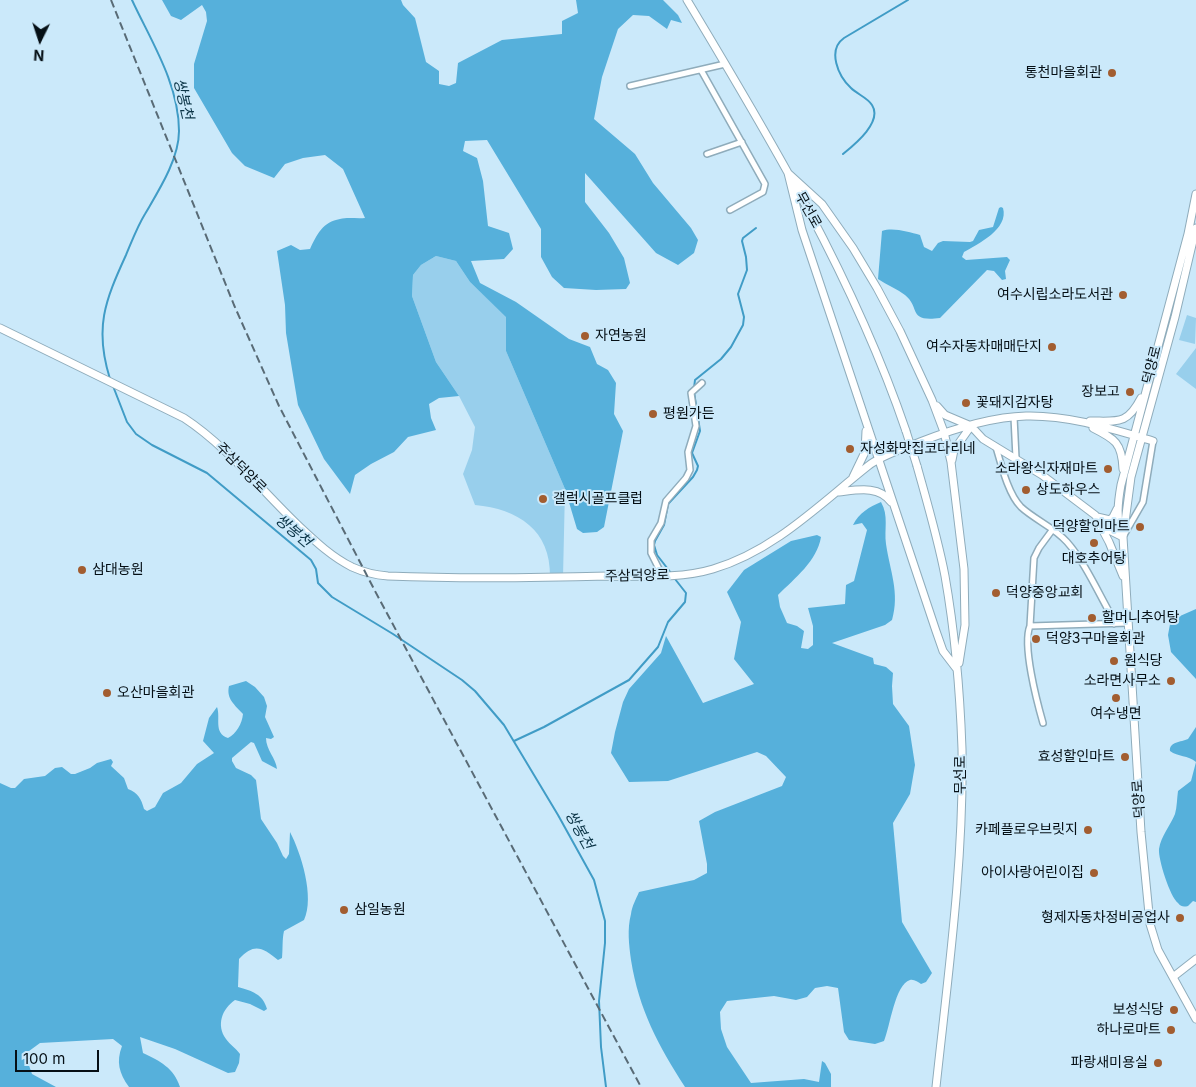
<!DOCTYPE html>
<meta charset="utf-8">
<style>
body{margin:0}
#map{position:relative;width:1196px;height:1087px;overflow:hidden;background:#cbe9fa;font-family:Inter,sans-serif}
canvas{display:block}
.north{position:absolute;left:15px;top:15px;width:50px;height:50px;-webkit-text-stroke:4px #cbe9fa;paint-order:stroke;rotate:184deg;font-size:14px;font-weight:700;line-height:20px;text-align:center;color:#050f15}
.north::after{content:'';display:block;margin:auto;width:18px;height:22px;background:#050f15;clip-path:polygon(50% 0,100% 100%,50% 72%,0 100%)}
.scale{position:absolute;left:15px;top:1050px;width:84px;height:22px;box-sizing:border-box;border:2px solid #050f15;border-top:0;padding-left:6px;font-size:15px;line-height:18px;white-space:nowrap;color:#050f15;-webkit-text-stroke:4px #cbe9fa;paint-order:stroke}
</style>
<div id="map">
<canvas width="1196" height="1087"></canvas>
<div class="north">N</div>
<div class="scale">100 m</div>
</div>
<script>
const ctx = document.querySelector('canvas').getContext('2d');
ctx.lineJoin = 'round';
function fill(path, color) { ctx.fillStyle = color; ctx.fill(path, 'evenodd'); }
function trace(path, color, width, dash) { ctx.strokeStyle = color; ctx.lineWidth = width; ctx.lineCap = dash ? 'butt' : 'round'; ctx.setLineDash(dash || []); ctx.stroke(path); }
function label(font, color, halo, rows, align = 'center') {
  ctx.font = font + ' Inter,"Noto Sans KR",sans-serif'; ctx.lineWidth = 4; ctx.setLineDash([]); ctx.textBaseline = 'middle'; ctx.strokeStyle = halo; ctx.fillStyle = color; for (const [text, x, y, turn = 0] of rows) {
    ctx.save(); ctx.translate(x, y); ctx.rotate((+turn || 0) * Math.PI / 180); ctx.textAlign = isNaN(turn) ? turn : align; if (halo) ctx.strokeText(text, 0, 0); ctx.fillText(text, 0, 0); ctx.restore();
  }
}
const green = new Path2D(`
 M436,256L456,261L470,282L507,317L506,351L565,489L563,577H550C551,530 518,509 475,505L463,474L472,450L475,427L459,396L436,362L412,296L413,275L421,265Z
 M1187,315L1196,318L1195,344L1179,340Z
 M1196,348V389L1176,374Z`);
const forest = new Path2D(`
 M162,0H401L403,5L415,18L426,62L439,71V84L449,86L456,83L458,63L502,40L562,34V21L578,13L576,0H663L678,15L682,23L671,20L667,29L649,16L633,15L618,29L602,77L594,119L635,154L653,183L691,228L698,240L694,253L678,265L656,253L585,173V202L609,233L624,258L630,283L626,289L596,290L564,288L552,277L541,257V229L487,140L465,141L463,151L477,158L483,181L488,226L509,233L513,249L504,259L471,261L480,283L516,302L569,339L590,347L597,364L608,370L616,383L614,414L623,431L604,527L597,532L583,533L577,529L565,489L506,351V317L470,282L456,261L436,256L421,265L413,275L412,296L436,362L459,396L439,398L429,404L431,418L436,430L408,437L394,452L371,464L355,475L350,494L324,459L298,405L286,333L285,305L277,251L291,245L300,250L310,249C317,234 323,222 340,219C348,217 357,219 365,218L343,169L325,155L303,158L285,164L274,178L245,166L232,153L194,88V64L207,21L206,12L202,5L181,20L171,16Z
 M1001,207L1003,208C1009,229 978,244 964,252L962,257L966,260L1007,257L1010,260L1005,271L1006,279L1002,280L994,271L987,270L940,318C907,322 921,308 905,295C897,289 887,285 878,279L882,231C893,227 909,232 920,235L924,247L932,251L938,243L943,241L970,242L973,241L979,230L993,227L999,208Z
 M881,502C889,516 884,529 886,544C890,571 900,593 892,620L885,625L832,643L873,658L874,664L886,667L893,673L892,686L893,704L909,726L915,765L910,794L893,823L902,922L932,973L926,982L921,984C918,982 914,979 910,980C895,984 890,1027 884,1041L875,1044L849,1040L844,1032L838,988L827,986L815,988L807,997L796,1000L774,996L727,1001L720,1012L721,1029L727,1047L751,1083L804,1079L819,1082L822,1061L825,1063L831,1074V1087H685C658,1045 639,1010 631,960C629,945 627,929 631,914C632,906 636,899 639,892L694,880L707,873V864L699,821L715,812L782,786L786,777L766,756L757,752L668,781L629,782L611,753L615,732L623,702L629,689L661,653L666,636L703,703L754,684L734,659L741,622L727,592L744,570L791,541L817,535L821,537C817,561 795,578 778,595L780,607L787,623L797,626L804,631L801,648L808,649L813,645V626L808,608L845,604L846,585L854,581L867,530L862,523L853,525C859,513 869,507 881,502Z
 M1196,609V679L1171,652L1168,635L1170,624L1180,616Z
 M246,681L255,687L264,697L267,706L265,717L274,737L271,739L266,738C266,750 276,758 277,769L262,761L254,743L251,742L232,758V761L236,768L251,775L256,780L261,819L277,843L283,856L286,859L289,854L290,832C301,853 315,897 304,920L284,931C282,940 283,948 282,958L278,960C262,947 254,943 239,959L238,987C252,991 263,994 267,1009L264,1011L250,1004L235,1000C222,1009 216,1025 226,1039C230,1045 236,1048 240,1054L239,1063L235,1072L228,1073L175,1049L140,1037L143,1053C160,1061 174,1068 180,1087H129C119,1073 116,1062 122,1046L113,1039L40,1043L25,1054L32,1074L56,1087H0V783L11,788H15L24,779L45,776L55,768L62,767L71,774H75L90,768L97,763L111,759L113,762L111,766L124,778L128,789C138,793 141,798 144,809L147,811L155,807L163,793L181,783L197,764L214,753L203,741L209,718L217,707C221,718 213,733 228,738C236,734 242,724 243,714C235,705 226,699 229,686Z
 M1196,727V902L1193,901L1188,906C1184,907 1181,907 1178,903C1170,897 1158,859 1159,849C1161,836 1170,826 1175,814C1177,807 1177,798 1178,791L1191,781L1196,762C1188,755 1178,757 1170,751C1169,742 1181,742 1188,739Z`);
const stream = new Path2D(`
 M843,154C854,145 883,122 872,105C868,98 857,94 851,88C838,76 827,50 844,38L908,0
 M110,379C94,328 105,301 126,255C132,241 137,227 145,214C159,190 179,159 179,131C179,84 151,41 132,0
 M113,386L127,422L136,434L152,445L207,473L311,560L316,569L318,583L332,597L393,634L462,680L475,691L504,725L558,815L594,880L605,921V943L599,1001L601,1047L606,1087
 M694,388L695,380L721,359L731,347L743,325L744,317L738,294L747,270L746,257L742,241L743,238L756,228
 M671,573L657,555L654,545L655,541L664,525L668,504L693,477L697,470L698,466L692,453L700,431L694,392
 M514,741L544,727L629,680L658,647L668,622L685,602L686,593L675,579`);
const street = new Path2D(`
 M701,70L765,184L763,192L730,210
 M630,86L725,64
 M707,154L742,142
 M1014,417L1016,458
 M996,447C1001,464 1008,494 1021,507C1035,520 1054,527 1067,542C1084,561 1098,592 1111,615L1114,624
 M1124,535L1143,502L1153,441
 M662,575L651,553V540L661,523L666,501L686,478L690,470L688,452L696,426L691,393L702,383
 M1030,626L1128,623
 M1043,723C1037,702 1022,645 1030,626L1034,558L1039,548L1053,529`);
const secondary = new Path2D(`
 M687,0C770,138 854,278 906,431
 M788,173L822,204L853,248L877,288L900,331L932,400L944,432L951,462L964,569L965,625L959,663
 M788,173L802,230L936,631L943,651L956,668
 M1196,228L1175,317L1131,477L1123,537L1141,832L1150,924L1158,950L1196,1019
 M0,328L184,418C227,446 262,491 300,527C316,542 332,557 352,567C363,572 375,575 388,576C461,579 535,578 608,576C643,576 680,579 713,569C774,551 820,504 868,466C882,455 903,449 920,442C953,429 990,417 1026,416C1069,415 1112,429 1153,441
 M937,406L945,415L971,426L983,439L1042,475L1095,515L1107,529L1123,537
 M1090,421C1118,421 1127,425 1141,398
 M1093,428C1115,439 1122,443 1123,469
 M952,460L954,450L971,426
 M917,466C927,502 938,539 945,576C955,633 960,691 962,749C964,861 948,975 936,1087
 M853,477L865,452L866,431
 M839,492C857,490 879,485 891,502
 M1097,517L1110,520L1113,517L1117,509
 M1100,525L1109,542L1123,576
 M1122,535C1116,518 1118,502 1121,485L1188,234L1196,194
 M1173,977L1196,959`);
const rail = new Path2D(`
 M111,0L234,305L279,406L375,591L641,1087`);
const secondaryBridge = new Path2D(`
 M906,431L917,466`);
const markers = [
 [1112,73,5,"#a25d30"],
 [1123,295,5,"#a25d30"],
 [585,336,5,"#a25d30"],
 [1052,347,5,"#a25d30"],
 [1130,392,5,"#a25d30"],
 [966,403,5,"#a25d30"],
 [653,414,5,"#a25d30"],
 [850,449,5,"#a25d30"],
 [1108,469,5,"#a25d30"],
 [1026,490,5,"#a25d30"],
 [543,499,5,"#a25d30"],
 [1140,527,5,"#a25d30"],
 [1094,543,5,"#a25d30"],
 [82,570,5,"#a25d30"],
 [996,593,5,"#a25d30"],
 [1092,618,5,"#a25d30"],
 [1036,639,5,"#a25d30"],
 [1114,661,5,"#a25d30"],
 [1171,681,5,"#a25d30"],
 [107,693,5,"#a25d30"],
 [1116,698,5,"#a25d30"],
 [1125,757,5,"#a25d30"],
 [1088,830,5,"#a25d30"],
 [1094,873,5,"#a25d30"],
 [344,910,5,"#a25d30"],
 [1180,918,5,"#a25d30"],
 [1174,1010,5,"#a25d30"],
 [1171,1030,5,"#a25d30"],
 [1158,1063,5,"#a25d30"]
];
const poiNames = [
 ["통천마을회관",1102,73],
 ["여수시립소라도서관",1113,295],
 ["자연농원",595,336,"left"],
 ["여수자동차매매단지",1042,347],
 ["장보고",1120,392],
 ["꽃돼지감자탕",976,403,"left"],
 ["평원가든",663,414,"left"],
 ["자성화맛집코다리네",860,449,"left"],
 ["소라왕식자재마트",1098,469],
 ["상도하우스",1036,490,"left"],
 ["갤럭시골프클럽",553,499,"left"],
 ["덕양할인마트",1130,527],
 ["대호추어탕",1094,559,"center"],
 ["삼대농원",92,570,"left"],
 ["덕양중앙교회",1006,593,"left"],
 ["할머니추어탕",1102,618,"left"],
 ["덕양3구마을회관",1046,639,"left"],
 ["원식당",1124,661,"left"],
 ["소라면사무소",1161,681],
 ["오산마을회관",117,693,"left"],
 ["여수냉면",1116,714,"center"],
 ["효성할인마트",1115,757],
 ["카페플로우브릿지",1078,830],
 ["아이사랑어린이집",1084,873],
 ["삼일농원",354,910,"left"],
 ["형제자동차정비공업사",1170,918],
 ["보성식당",1164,1010],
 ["하나로마트",1161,1030],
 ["파랑새미용실",1148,1063]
];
const streetNames = [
 ["무선로",808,210,61],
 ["덕양로",1152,365,-76],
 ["주삼덕양로",241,468,45],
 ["주삼덕양로",637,576,-1],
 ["무선로",961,775,-90],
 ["덕양로",1139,799,-94]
];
const waterNames = [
 ["쌍봉천",183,99,77],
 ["쌍봉천",293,531,40],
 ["쌍봉천",579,830,61]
];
fill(green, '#98cfec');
fill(forest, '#56b0db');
trace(stream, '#409cc6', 2);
trace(street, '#8facbb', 8);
trace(secondary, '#8facbb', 9);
trace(street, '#fff', 5);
trace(secondary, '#fff', 7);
trace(rail, '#596b76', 2, [8, 4]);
trace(secondaryBridge, '#8facbb', 9, []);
trace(secondaryBridge, '#fff', 7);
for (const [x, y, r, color] of markers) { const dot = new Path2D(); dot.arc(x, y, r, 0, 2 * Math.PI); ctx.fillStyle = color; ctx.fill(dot); trace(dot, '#cbe9fa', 2); }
label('14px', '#050f15', '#cbe9fa', poiNames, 'right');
label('14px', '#050f15', '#cbe9fa', streetNames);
label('italic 15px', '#0c3547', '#cbe9fa', waterNames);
</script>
